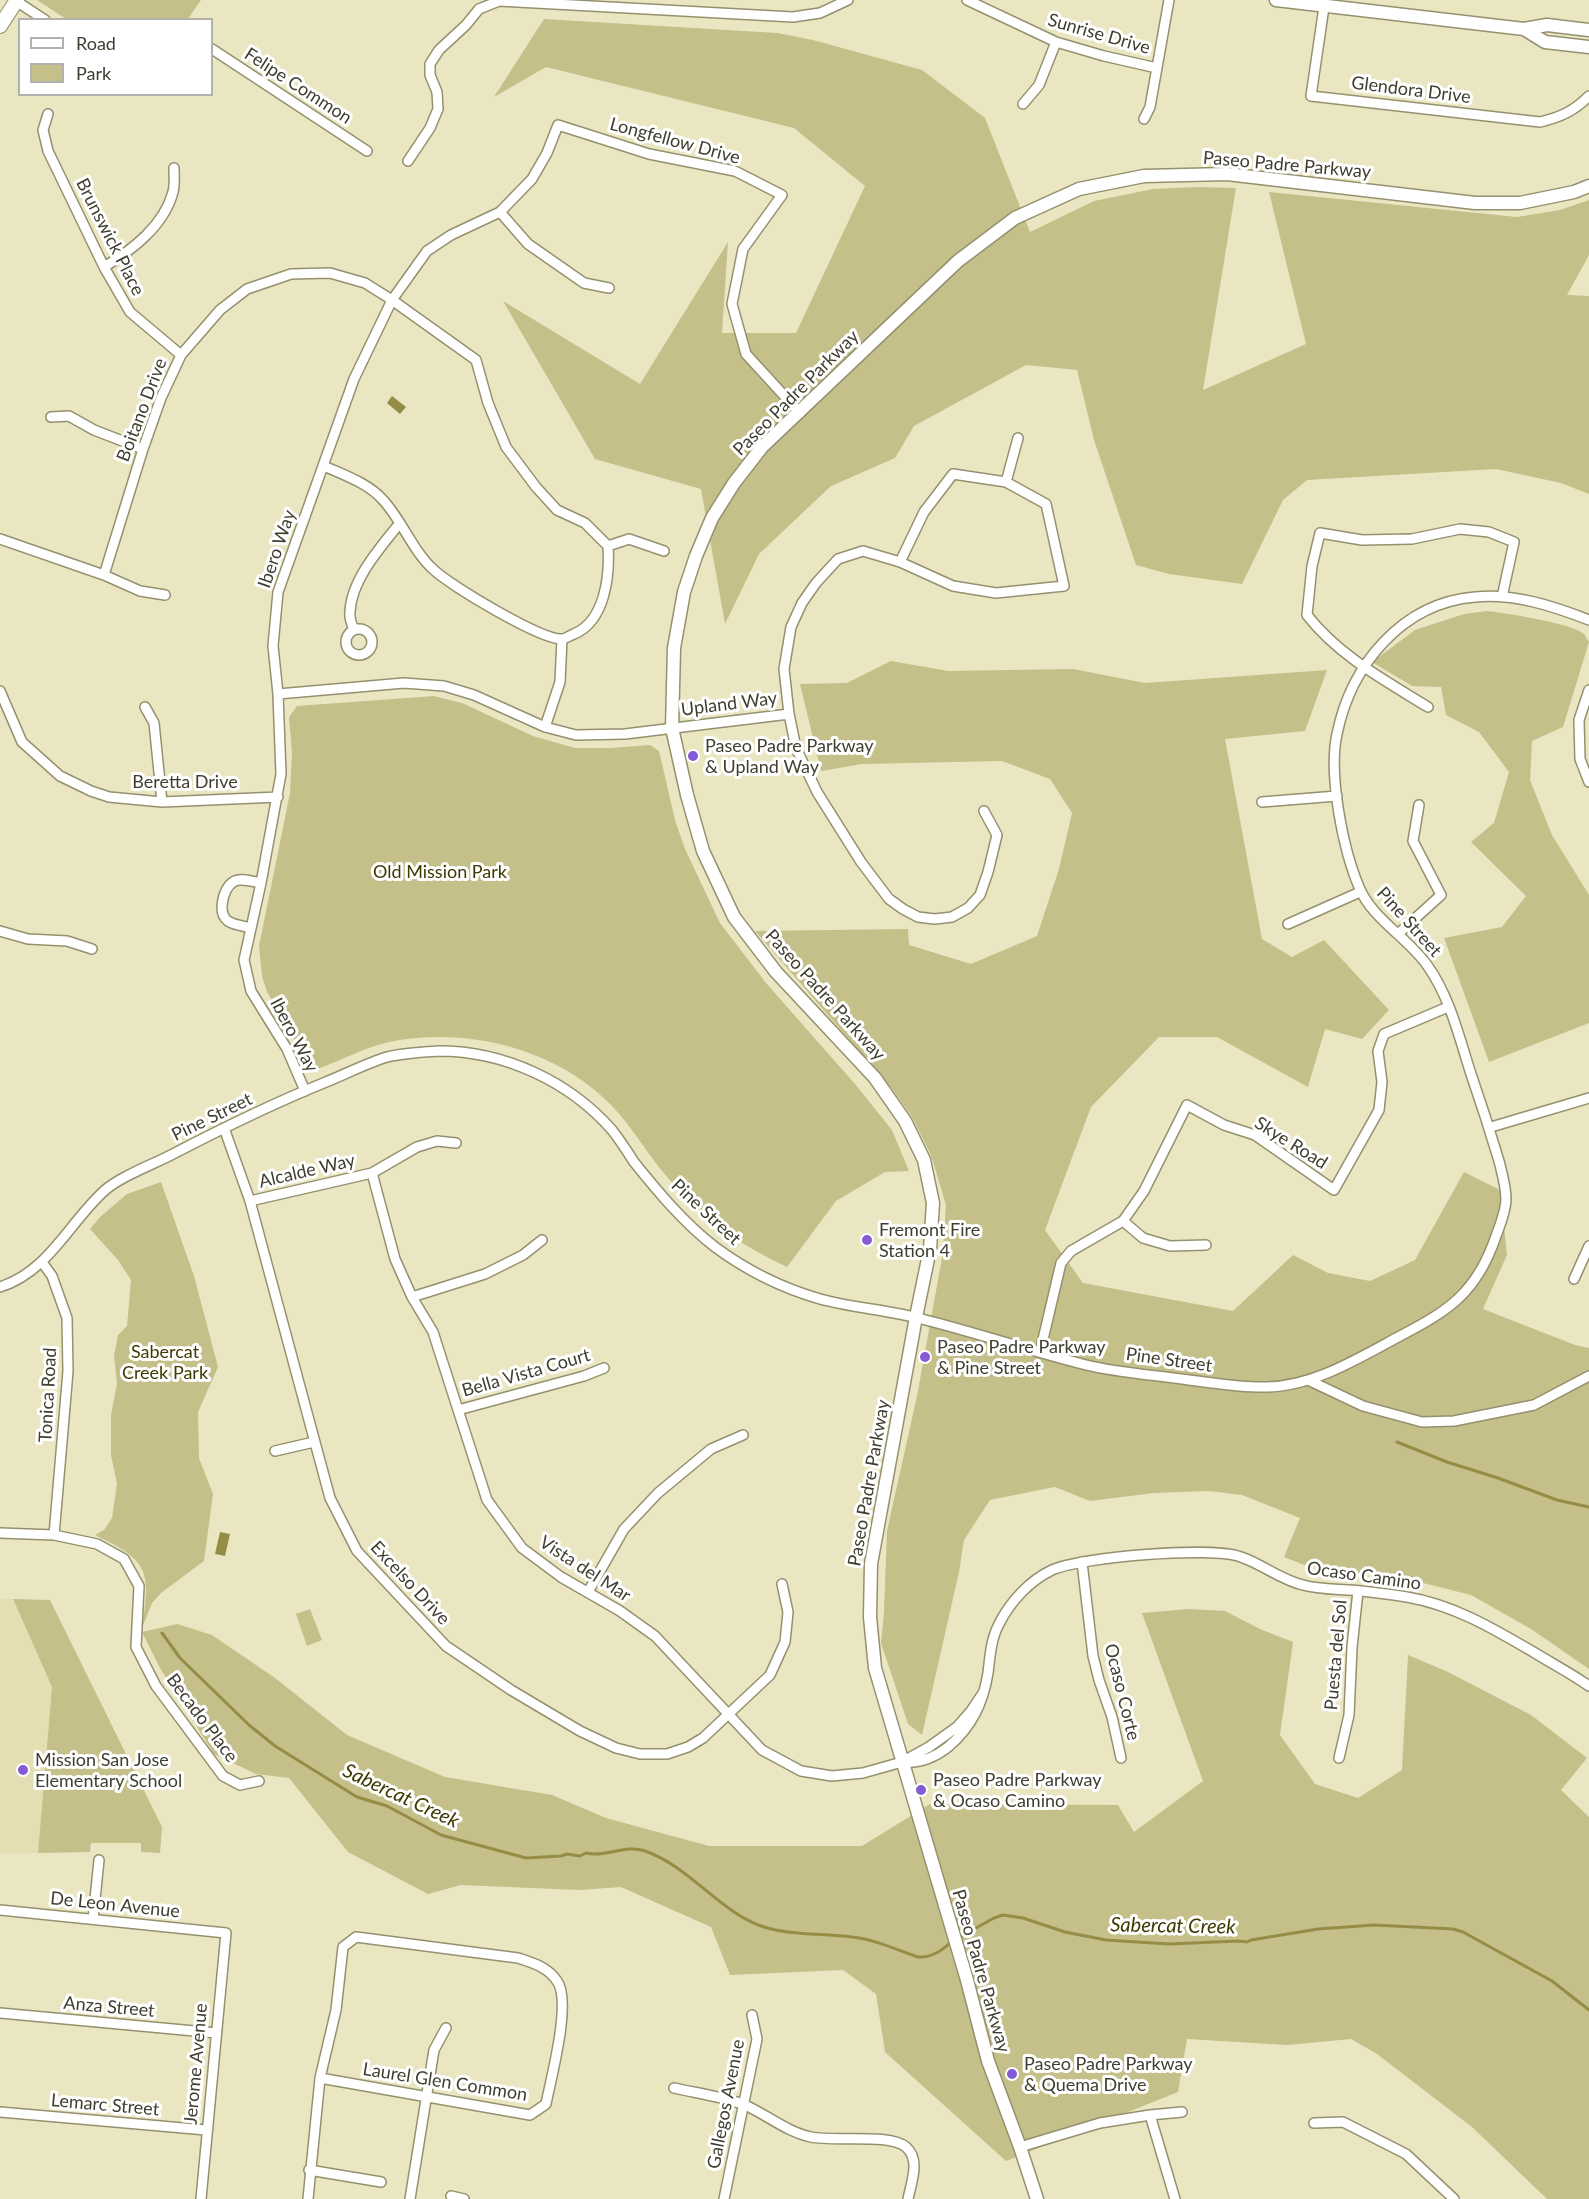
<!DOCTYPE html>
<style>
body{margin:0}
#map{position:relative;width:1589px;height:2199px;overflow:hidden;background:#ebe6c2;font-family:Lato,sans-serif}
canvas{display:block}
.legend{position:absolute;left:18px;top:18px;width:195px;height:78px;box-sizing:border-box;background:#fff;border:2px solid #b2b2ac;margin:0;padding:8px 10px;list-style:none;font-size:18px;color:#3f3e2f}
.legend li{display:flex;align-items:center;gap:12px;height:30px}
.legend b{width:30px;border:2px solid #b2b2ac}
</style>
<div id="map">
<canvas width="1589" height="2199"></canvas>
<ul class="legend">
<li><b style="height:8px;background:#fff"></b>Road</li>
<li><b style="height:16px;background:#c5bf8a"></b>Park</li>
</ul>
</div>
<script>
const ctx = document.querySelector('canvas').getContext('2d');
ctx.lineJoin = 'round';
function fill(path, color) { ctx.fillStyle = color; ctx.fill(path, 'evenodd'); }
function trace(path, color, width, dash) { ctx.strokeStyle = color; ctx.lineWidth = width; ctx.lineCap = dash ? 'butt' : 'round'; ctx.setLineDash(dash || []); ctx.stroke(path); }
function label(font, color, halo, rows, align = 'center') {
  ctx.font = font + ' Lato,sans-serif'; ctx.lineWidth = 6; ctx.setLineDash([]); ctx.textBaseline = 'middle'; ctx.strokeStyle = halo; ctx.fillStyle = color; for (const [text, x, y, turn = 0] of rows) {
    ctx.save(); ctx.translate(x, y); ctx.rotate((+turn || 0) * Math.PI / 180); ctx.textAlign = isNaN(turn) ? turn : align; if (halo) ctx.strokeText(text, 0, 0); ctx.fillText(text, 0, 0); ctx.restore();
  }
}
const built = new Path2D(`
 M0,1599H13L52,1687L38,1853H0Z`);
const green = new Path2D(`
 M37,0H201L188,19H66Z
 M544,19L777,33L813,40L922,70L985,118L1030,232L1094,201L1153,189L1197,187L1236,188L1203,390L1306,344L1269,192L1517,217L1560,210L1589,200V255L1567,295L1589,296V494L1561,483L1496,469L1307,480L1283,500L1242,584L1169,574L1136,565L1094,440L1077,370L1026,365L914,426L895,458L831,486L759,554L725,624L701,489L595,459L503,301L640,384L728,242L722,333H796L865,186L794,128L546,67L494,97Z
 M1487,611C1505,613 1572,623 1584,634C1586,636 1587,639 1589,642L1563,727L1532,741L1530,780L1552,835L1589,895V1023L1489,1062L1444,938L1502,927L1526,896L1471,842L1494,823L1509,772L1479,732L1446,715L1441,687L1412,686L1372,662L1415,630L1464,614Z
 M891,661L948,671L1073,669L1145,683L1327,670L1305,731L1225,739L1262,939L1292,957L1324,940L1389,1010L1362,1039L1325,1029L1308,1087L1217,1037H1159L1091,1107L1045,1230L1083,1283L1233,1311L1293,1255L1328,1273L1370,1281L1415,1260L1464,1172L1500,1190L1507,1255L1483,1309L1575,1345L1589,1348V1669L1531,1629L1471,1595L1407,1579L1307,1566L1284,1557L1300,1518L1242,1495L1209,1491L1154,1493L1090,1501L1055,1487L990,1500L964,1540L959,1572L922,1735L908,1724L881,1643L884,1612L887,1531L917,1396L936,1291L943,1252L946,1205L931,1155L912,1117L893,1090L755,931L908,929L909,945L971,964L1037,936L1059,869L1072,813L1050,779L1002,761L862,764L821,771L800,684L847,683Z
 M434,696L462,703L533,736L575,748H611L650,745L659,751L675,820L685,849L720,923L766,983L855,1084L892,1130L909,1171L885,1172L836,1201L787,1267C740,1245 701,1218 668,1178C648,1155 633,1128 612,1106C557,1048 465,1026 389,1042C366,1047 342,1060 320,1068L311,1067L306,1063L295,1040L267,992L262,976L259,946L290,793L292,753L289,717L297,706Z
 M161,1182L194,1276L218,1367L198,1412L199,1458L213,1494L204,1561L161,1593L152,1603L142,1628C151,1570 149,1561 95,1535L104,1530L112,1518L117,1483L111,1456V1415L117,1384L114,1356L118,1335L127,1326L131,1280L118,1260L90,1229L100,1217L127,1194Z
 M13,1599L50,1600L162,1827L160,1853L141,1852V1843H91L90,1852L38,1853L52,1687Z
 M310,1609L322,1640L307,1646L296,1614Z
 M1189,1609L1225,1611L1260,1629L1293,1642L1280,1735L1315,1784L1358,1798L1402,1770L1408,1655L1448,1672L1531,1715L1587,1758L1561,1790L1589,1817V2199H1547L1472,2127L1377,2054L1351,2039L1287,2045L1187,2039L1178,2092L1006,2161L885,2052L876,1994L843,1970L730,1975L711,1927L621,1887L579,1890L461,1885L428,1894L348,1852L289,1778L256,1774L214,1754L160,1668L142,1632L177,1624L212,1635L275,1678L347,1735L445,1777L552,1795L606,1818L709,1846H862L930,1804L1118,1805L1134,1832L1203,1781L1142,1613Z`);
const water = new Path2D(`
 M392,396L406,407L400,414L387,403Z
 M220,1532L230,1534L225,1556L215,1554Z`);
const stream = new Path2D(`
 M1397,1442L1447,1462L1498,1478L1557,1500L1589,1507
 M162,1633L180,1658L249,1725L275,1746L357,1797L387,1806L441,1835L526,1858L561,1856L567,1854L580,1856L586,1853C605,1858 626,1844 645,1851C689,1866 720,1912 761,1926C790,1936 822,1933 852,1937C874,1939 897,1950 918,1957C932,1958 943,1950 952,1941
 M958,1938L994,1918L1003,1915L1023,1918L1065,1932L1106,1940L1169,1944L1238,1941L1247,1942L1251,1940L1318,1929L1374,1925L1453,1929L1463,1932L1552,1981L1589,2010`);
const minor = new Path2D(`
 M967,0L1056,42L1104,56L1157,68
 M16,1L45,20
 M1324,7L1311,96L1540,122C1561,117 1574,111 1589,96
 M212,49L367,151
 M1023,104L1039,85L1056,42
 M48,114L43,130L48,151L104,267L130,312L181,355
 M1144,119L1150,107L1169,0
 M408,161L430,128L438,109L437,92L430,75V64L439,50L466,25L479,9L499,1L793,17L820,13L848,0
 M500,212L528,244L584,283L609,288
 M104,267C132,250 164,226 173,192C175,185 174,175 174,168
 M51,417L69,416L94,430L143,449
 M1006,482L1018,438
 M0,539L104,575L140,591L165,595
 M608,546L629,539L664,551
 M900,562L924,512L953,474L1006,482L1046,504L1064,586L996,593L953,586L900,562L863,551L838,559L816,583L802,603L791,627L784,669L789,714L796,748L817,792L861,862L889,899L903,909L918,917L935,919L952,917L968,908L980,895L988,872L997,835L984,811
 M104,575L143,449L161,398L181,355L220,310L247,289L291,274L330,273L365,283L392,300L476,360L488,403L506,447L536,487L557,510L585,523L608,546C610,576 605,621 574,634C571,635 565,639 562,639C541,640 451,586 434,570C414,553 401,519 383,500C368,483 344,475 324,466
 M346 642a13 13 0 1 1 26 0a13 13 0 1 1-26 0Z
 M354,630C352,625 349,618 350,612C351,580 380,548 399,524
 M1589,690L1579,720L1580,759L1589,782
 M0,691L22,742L60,776L91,791L109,797L162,802L278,797
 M278,694L404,683L444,686L474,695L545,727L576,735L625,734L789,714
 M145,707L154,723L162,802
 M1428,707C1384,680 1338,655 1307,615L1312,566L1320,533L1362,540L1412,539L1460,529L1489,532L1514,542L1502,597
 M545,727L560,682L562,639
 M1262,802L1337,796
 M1288,924L1360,892
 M251,928C244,926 233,925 228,921C217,913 223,889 233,882C241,877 253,882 261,883
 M0,931L28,939L67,941L92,949
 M1398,934L1441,895L1413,841L1419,805
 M305,1091L287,1049L251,991L244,960L261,883L281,774L278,694L273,646L278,592L354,379L392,300L427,251L451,235L500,212L532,179L547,153L558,125L649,154L735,171L782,195L743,249L732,304L746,354L800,413
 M1489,1126L1491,1127L1589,1098
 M224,1128L250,1201L330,1498L357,1551L446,1646L511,1690L580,1731L616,1748L640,1754H667L688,1747L703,1738L770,1675L785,1642L788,1612L782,1584
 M372,1173L395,1259L412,1297L433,1332L487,1500L522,1548L561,1577L620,1611L655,1636L762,1750L801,1771L832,1776L863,1773L902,1762L929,1747L957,1727L971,1711L983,1693
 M250,1201L372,1173L417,1147L437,1141L456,1143
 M1123,1221L1143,1238L1170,1246L1206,1245
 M42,1262L52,1276L67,1318L68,1371L54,1535
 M1574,1279L1589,1246
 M0,1287C48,1272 69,1223 104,1191C121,1176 152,1165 173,1154C223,1128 274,1103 326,1082C346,1074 367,1063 387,1057C403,1053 423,1052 439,1051C504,1051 569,1081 612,1130C620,1140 627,1151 634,1162C658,1192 684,1223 715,1247C746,1270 782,1288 820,1299C853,1308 889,1310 922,1319C977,1333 1031,1351 1086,1365C1119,1373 1155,1375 1189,1380C1215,1383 1241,1388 1267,1387C1314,1386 1359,1358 1400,1336C1450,1310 1477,1292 1496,1236C1500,1225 1506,1211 1506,1199C1506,1187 1502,1173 1499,1161C1490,1131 1481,1103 1471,1074C1459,1037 1450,997 1427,965C1407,937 1372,919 1359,887C1343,849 1328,774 1337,734C1351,665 1402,603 1475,597C1514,593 1553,606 1589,620
 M412,1297L485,1274L523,1255L542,1240
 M1040,1352L1061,1263L1071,1251L1123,1221L1144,1191L1187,1105L1224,1125L1255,1135L1334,1190L1379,1110L1382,1082L1378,1051L1384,1034L1448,1007
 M1308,1380L1363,1406L1422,1422L1454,1421L1534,1405L1589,1376
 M458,1410L584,1376L604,1368
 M275,1451L314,1442
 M0,1533L54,1535L97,1544L124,1559L139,1586L136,1647L156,1686L223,1776L240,1785L259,1781
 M1082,1562L1093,1656L1099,1680L1112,1717L1121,1758
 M588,1592L624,1529L658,1493L711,1449L743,1435
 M1339,1758L1349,1715L1352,1647L1358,1591
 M902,1762C920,1764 934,1758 948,1747C972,1727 983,1703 988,1673C990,1656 991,1639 999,1624C1010,1602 1029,1581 1052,1570C1081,1557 1211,1546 1241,1557C1262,1564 1281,1580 1303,1585C1317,1589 1333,1589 1348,1590C1367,1591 1387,1594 1407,1597C1454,1605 1494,1629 1535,1653C1553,1664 1572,1674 1589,1686
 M0,1910L226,1933L201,2199
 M93,1919L99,1860
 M0,2013L216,2033
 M674,2088C696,2093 725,2097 745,2105C767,2115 787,2132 811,2137C835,2142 890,2133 906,2147C921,2160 911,2183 908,2199
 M0,2112L206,2130
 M1150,2115L1175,2199
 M1314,2123L1343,2122L1406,2154L1454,2199
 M1020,2147L1100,2123L1150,2115L1182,2112
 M309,2170L381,2182
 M451,2196L464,2199
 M308,2199L320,2078L336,2010L343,1947L356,1937L518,1958C533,1963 548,1967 557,1981C572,2001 551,2078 546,2104L530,2115L320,2078
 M410,2199L434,2050L446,2028
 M724,2199L757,2039L752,2015`);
const secondary = new Path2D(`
 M1276,0L1524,29L1547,25L1589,30
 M1524,29L1545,42L1589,47
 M1037,2199L1020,2147L988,2061L967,1980L875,1668L870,1617L871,1564L916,1317L930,1249L933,1203L924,1160L905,1121L875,1078L776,972L734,917L703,851L687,795L672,728L674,648L684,592L696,556L712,518L734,483L762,447L958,261L1015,218L1079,189L1144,176L1227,174L1475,203H1520L1574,192L1589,186`);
const primary = new Path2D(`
 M0,26L17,0`);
const markers = [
 [693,756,6,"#845bd5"],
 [867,1240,6,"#845bd5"],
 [925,1357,6,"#845bd5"],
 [23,1770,6,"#845bd5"],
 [921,1790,6,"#845bd5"],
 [1012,2074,6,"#845bd5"]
];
const streetNames = [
 ["Sunrise Drive",1099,34,16],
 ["Felipe Common",298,86,33],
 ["Glendora Drive",1411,90,7],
 ["Longfellow Drive",675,141,15],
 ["Paseo Padre Parkway",1287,165,5],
 ["Brunswick Place",110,237,63],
 ["Paseo Padre Parkway",796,393,-45],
 ["Boitano Drive",142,410,-69],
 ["Ibero Way",277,549,-71],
 ["Upland Way",729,704,-7],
 ["Beretta Drive",185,782],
 ["Pine Street",1409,922,48],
 ["Paseo Padre Parkway",825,995,48],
 ["Ibero Way",294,1035,62],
 ["Pine Street",212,1117,-26],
 ["Skye Road",1291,1143,32],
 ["Alcalde Way",307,1171,-13],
 ["Pine Street",706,1212,43],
 ["Pine Street",1169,1360,8],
 ["Bella Vista Court",526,1373,-16],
 ["Tonica Road",48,1395,-87],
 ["Paseo Padre Parkway",869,1483,-80],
 ["Vista del Mar",585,1569,33],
 ["Ocaso Camino",1364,1576,8],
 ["Excelso Drive",410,1583,47],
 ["Puesta del Sol",1336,1655,-85],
 ["Ocaso Corte",1122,1692,76],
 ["Becado Place",202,1718,53],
 ["De Leon Avenue",115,1905,6],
 ["Paseo Padre Parkway",981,1971,74],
 ["Anza Street",109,2007,5],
 ["Jerome Avenue",196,2064,-85],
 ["Laurel Glen Common",445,2082,9],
 ["Gallegos Avenue",726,2104,-79],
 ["Lemarc Street",105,2105,5]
];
const poiNames = [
 ["Paseo Padre Parkway",705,746],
 ["& Upland Way",705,767],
 ["Fremont Fire",879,1230],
 ["Station 4",879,1251],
 ["Paseo Padre Parkway",937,1347],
 ["& Pine Street",937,1368],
 ["Mission San Jose",35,1760],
 ["Elementary School",35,1781],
 ["Paseo Padre Parkway",933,1780],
 ["& Ocaso Camino",933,1801],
 ["Paseo Padre Parkway",1024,2064],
 ["& Quema Drive",1024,2085]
];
const parkNames = [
 ["Old Mission Park",440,872],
 ["Sabercat",165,1352],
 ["Creek Park",165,1373]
];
const waterNames = [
 ["Sabercat Creek",401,1796,25],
 ["Sabercat Creek",1173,1926,1]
];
fill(built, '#e4dfb2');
fill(green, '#c5bf8a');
fill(water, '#958c46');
trace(stream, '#958c46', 3);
trace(minor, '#95906e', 12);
trace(secondary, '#95906e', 15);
trace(primary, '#95906e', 16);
trace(minor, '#fff', 9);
trace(secondary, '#fff', 12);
trace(primary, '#fff', 14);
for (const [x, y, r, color] of markers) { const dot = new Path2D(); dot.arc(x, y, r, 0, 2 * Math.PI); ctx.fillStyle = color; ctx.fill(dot); trace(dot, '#fff', 2); }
label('18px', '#3f3e2f', '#fff', streetNames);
label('18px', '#3f3e2f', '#fff', poiNames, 'left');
label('18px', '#403900', '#fff', parkNames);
label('italic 20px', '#3f3800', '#fff', waterNames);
</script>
